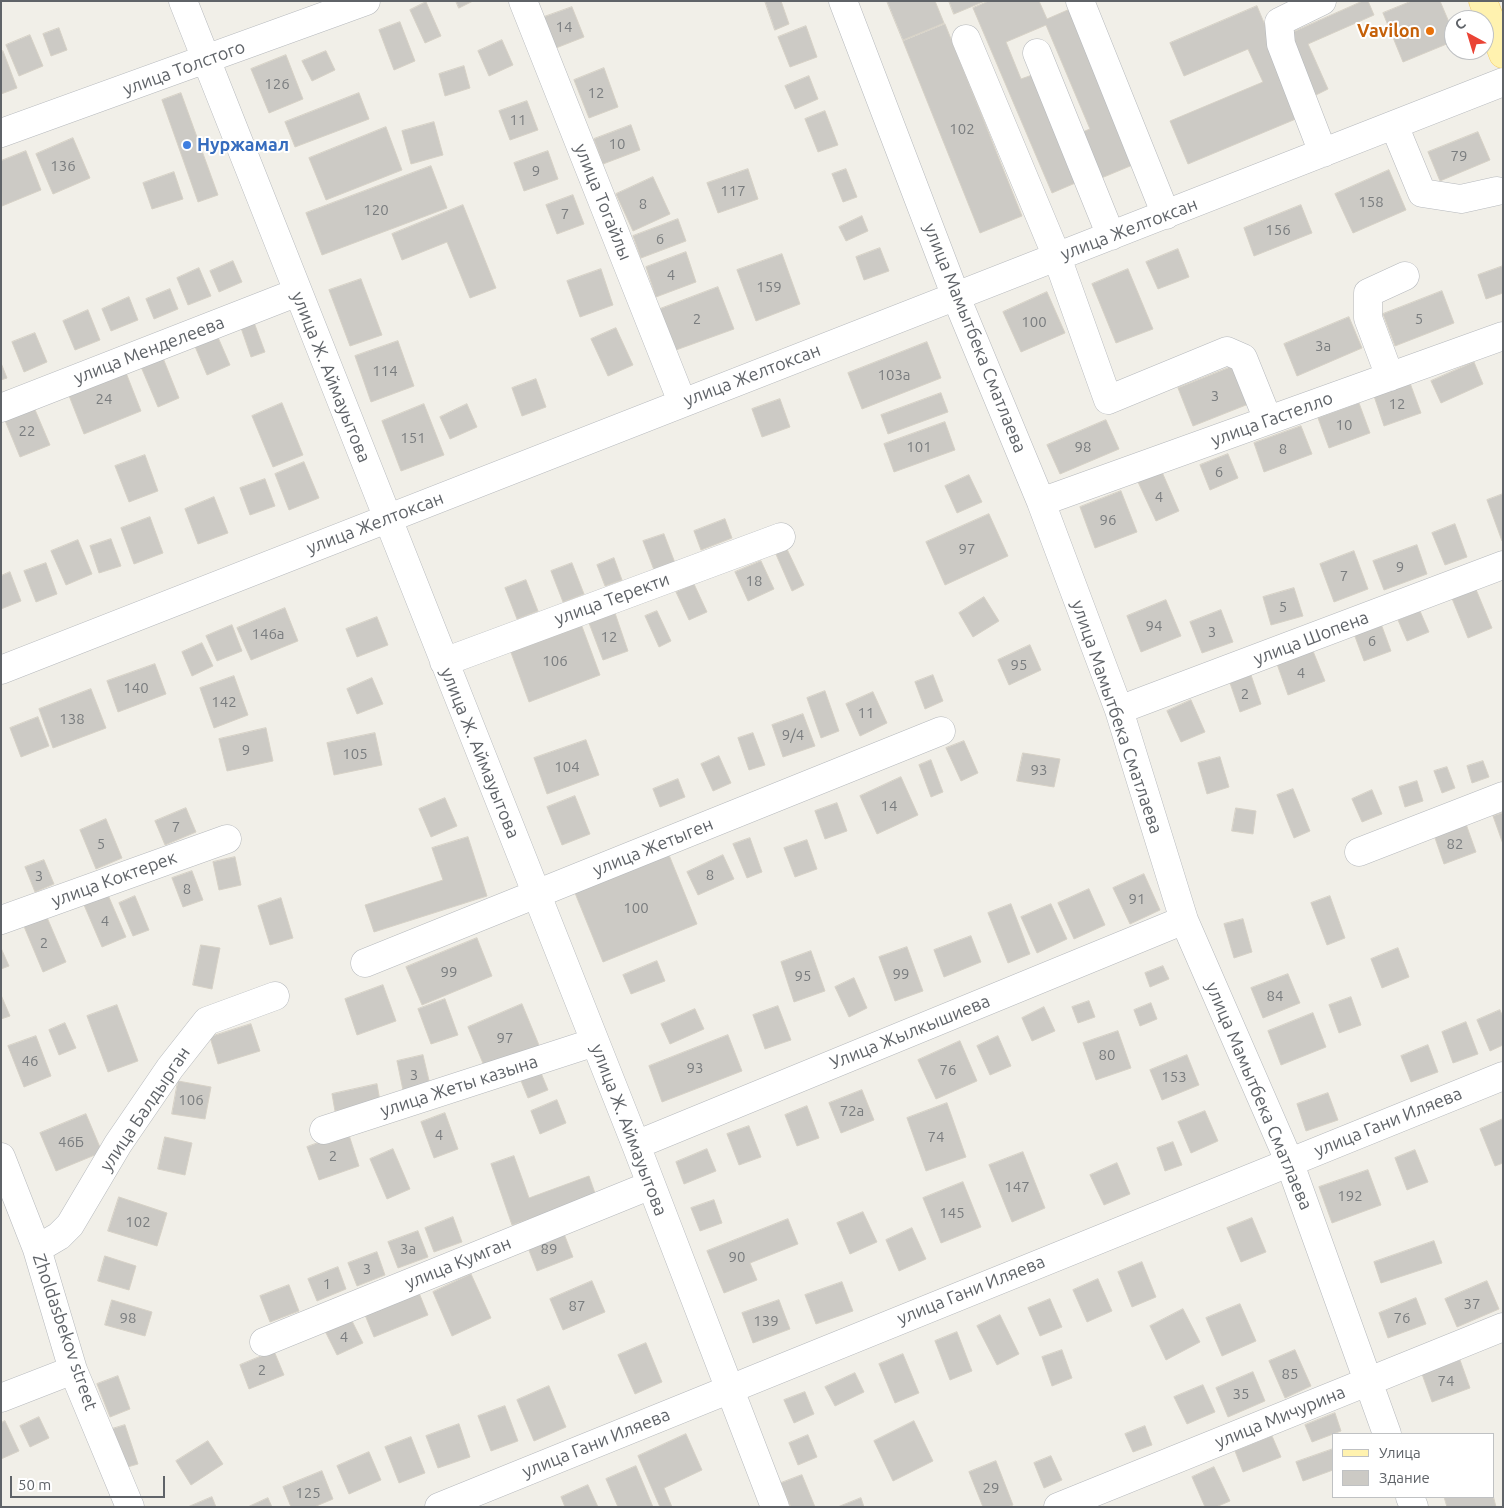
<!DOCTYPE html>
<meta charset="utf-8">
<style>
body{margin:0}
#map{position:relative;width:1504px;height:1508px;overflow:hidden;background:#f1efe8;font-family:Ubuntu,sans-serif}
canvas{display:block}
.frame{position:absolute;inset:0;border:2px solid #5f6368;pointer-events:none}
.legend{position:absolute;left:1332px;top:1433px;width:162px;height:65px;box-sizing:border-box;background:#fff;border:1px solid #bfc1c3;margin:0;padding:6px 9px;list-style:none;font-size:15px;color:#5f6368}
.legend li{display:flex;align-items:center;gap:10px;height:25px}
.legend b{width:25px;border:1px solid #bfc1c3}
.north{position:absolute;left:1444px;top:10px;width:50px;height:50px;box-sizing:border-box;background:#fff;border:1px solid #bfc1c3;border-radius:50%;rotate:321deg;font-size:14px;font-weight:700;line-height:20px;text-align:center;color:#5f6368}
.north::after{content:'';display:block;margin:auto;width:18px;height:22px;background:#ea4335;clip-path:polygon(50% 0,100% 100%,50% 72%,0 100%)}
.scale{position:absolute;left:10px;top:1476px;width:155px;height:22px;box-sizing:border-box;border:2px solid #5f6368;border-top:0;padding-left:6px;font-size:15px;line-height:18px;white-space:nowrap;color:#5f6368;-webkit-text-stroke:4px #fff;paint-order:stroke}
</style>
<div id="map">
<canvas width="1504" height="1508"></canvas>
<div class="frame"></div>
<ul class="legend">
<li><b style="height:6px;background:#fff2af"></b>Улица</li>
<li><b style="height:14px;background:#cccac5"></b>Здание</li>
</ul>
<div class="north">С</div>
<div class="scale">50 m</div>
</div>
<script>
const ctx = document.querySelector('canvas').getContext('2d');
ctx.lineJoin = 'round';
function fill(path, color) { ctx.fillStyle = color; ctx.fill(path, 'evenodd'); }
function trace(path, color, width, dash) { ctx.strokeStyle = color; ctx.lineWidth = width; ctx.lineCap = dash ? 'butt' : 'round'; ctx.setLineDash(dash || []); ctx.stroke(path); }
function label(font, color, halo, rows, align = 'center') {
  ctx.font = font + ' Ubuntu,sans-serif'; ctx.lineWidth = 4; ctx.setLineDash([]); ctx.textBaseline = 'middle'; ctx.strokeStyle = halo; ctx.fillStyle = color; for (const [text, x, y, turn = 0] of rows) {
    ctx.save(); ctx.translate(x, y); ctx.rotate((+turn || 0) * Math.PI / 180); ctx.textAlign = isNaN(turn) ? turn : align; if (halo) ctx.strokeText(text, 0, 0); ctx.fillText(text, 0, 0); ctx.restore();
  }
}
const building = new Path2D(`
 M456,1H473L459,8Z
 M765,1H781L789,24L775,30Z
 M887,1H935L944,23L903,40Z
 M949,1H985L954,14Z
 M989,1H1039L1047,19L1070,9L1135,164L1099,179L1080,133L1090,129L1046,25L1006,42L1021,79L1035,74L1080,181L1052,193L973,8Z
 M1363,1H1368L1374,15L1308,44L1328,89L1316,95L1289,34Z
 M1412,1H1440L1454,34V41L1403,62L1383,13Z
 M426,2L441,36L425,43L410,10Z
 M1257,6L1303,116L1188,164L1170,121L1263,82L1248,49L1184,76L1170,43Z
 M572,7L584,37L556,48L544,17Z
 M400,22L415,61L394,70L379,30Z
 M945,24L1022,216L980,233L903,41Z
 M806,26L817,57L790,67L778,37Z
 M59,28L67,50L51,56L43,34Z
 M30,35L43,66L19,76L6,45Z
 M502,40L513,65L489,76L478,51Z
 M3,51L17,88L1,94V52Z
 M326,51L335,70L312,81L302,61Z
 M286,55L303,99L269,113L251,69Z
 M464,66L470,88L445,96L439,74Z
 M604,68L618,107L589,118L574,80Z
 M809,76L818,99L795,109L785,86Z
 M181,93L218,195L198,202L162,100Z
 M359,93L369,119L295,147L285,122Z
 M527,101L538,130L510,140L499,111Z
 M825,111L838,145L818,152L805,119Z
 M434,122L443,155L411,164L402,131Z
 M631,125L640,150L603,164L594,139Z
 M386,127L402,170L326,200L309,158Z
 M1478,132L1490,160L1440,181L1428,152Z
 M73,138L90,178L53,194L36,154Z
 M26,151L41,190L2,206L1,161Z
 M548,151L558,179L524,191L514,163Z
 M431,166L447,208L322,255L306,213Z
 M748,169L758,199L718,213L707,183Z
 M846,169L857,197L843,202L832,174Z
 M1389,170L1406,210L1353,233L1335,194Z
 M174,172L183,199L152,209L143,183Z
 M653,177L670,214L633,231L616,194Z
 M573,195L584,224L557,234L546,205Z
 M463,205L496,288L470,298L447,242L402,260L392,234Z
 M1301,205L1312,233L1254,256L1244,228Z
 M862,216L868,231L846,241L839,227Z
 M678,219L686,241L641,258L633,236Z
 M880,248L889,271L864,280L856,257Z
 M1178,249L1189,277L1158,289L1146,262Z
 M686,252L696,282L656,297L646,267Z
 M782,254L800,304L756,321L737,270Z
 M233,261L242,282L219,292L210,271Z
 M1503,266V293L1486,299L1478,275Z
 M199,268L211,296L188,305L177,278Z
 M601,269L613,305L580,317L567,281Z
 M1128,269L1153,329L1116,343L1092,284Z
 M361,279L382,335L350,346L329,290Z
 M718,287L734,329L676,350L660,309Z
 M170,289L178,309L154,319L146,299Z
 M1442,291L1454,323L1395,346L1383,314Z
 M1047,292L1065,333L1021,352L1003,312Z
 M129,297L138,320L111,331L102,309Z
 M88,310L100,340L75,350L63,321Z
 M252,317L265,352L251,357L239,322Z
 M1349,317L1362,348L1297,376L1284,344Z
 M616,328L633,365L608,376L591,339Z
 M35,333L47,362L24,372L12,342Z
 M217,335L230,365L207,375L194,344Z
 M398,341L414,386L371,402L355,356Z
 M927,342L941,378L862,409L848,373Z
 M161,353L179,398L158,407L139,362Z
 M1474,362L1483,384L1441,403L1431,381Z
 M1,363L7,378L1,380Z
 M123,365L141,411L84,434L66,388Z
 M1236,365L1251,403L1193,426L1178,388Z
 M536,379L546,407L522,416L512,388Z
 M1410,383L1421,413L1384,426L1374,396Z
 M941,393L948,412L888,434L881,415Z
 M780,399L790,427L762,437L752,409Z
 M282,403L303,455L273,467L252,416Z
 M1359,403L1370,433L1329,448L1318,418Z
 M424,404L444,455L401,471L382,421Z
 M467,404L477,427L450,439L440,417Z
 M33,405L50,445L20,457L4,418Z
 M1106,420L1119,449L1060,474L1047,445Z
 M945,422L955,450L894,472L884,444Z
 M1301,426L1312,454L1264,472L1254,443Z
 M1228,454L1238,478L1210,490L1200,465Z
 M145,455L158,491L129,502L115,466Z
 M304,462L319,498L289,510L275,474Z
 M1162,472L1179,511L1156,521L1138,482Z
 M969,475L982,502L957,513L945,486Z
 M265,479L275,506L250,515L240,488Z
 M1121,491L1137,532L1095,548L1080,507Z
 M1503,494V541H1502L1487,500Z
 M214,497L228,533L198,544L185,509Z
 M989,514L1008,556L945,585L926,542Z
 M150,517L163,553L134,564L121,528Z
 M725,519L732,538L701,550L694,531Z
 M1455,524L1467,557L1445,565L1432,533Z
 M664,534L675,563L654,570L643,541Z
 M111,539L121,566L99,573L90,546Z
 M78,540L92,574L66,585L51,551Z
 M1417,545L1427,574L1384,590L1373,561Z
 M786,547L804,585L792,591L775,552Z
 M1354,551L1368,589L1334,602L1320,564Z
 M614,558L622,580L605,586L597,565Z
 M761,561L774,589L748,601L735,572Z
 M46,563L57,594L36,602L24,571Z
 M572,563L584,594L563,602L551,571Z
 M10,572L21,601L1,609V576Z
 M526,580L538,611L517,619L505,588Z
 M694,584L707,612L689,620L676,592Z
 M1475,587L1492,628L1468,638L1451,596Z
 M1294,588L1303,616L1271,625L1263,597Z
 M984,597L999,621L973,637L959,613Z
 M1166,600L1181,636L1141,652L1127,616Z
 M285,608L298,641L251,660L237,628Z
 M1221,610L1233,642L1202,653L1190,622Z
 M657,611L671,641L659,647L645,616Z
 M1420,611L1429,632L1407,641L1398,620Z
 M615,613L628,651L603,660L589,623Z
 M377,617L388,645L357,657L346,629Z
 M580,621L600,675L529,702L509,647Z
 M1380,621L1391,651L1364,661L1353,631Z
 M232,625L242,651L217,661L206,636Z
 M202,643L213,666L192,676L182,652Z
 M1030,645L1041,670L1009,685L998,660Z
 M1313,651L1325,681L1288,695L1277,664Z
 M155,664L166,694L118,712L107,681Z
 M933,675L943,701L925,709L915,682Z
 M1251,675L1261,704L1240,712L1230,683Z
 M234,676L248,715L214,728L200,688Z
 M372,678L383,704L357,714L347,689Z
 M91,689L106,728L53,748L39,709Z
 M825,691L839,731L821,738L807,698Z
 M873,692L887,723L860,736L846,704Z
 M1191,700L1205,732L1181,742L1167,711Z
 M803,714L815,746L783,757L772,725Z
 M38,717L49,746L21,757L10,728Z
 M266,728L273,761L227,771L219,739Z
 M375,733L382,765L334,775L327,743Z
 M753,733L765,765L749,770L738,738Z
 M586,740L599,775L547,794L534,758Z
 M964,741L978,773L961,781L946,748Z
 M1023,753L1060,759L1054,787L1017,781Z
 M719,756L731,783L713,791L701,764Z
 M1220,757L1229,787L1207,794L1198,763Z
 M931,760L943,792L931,797L919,765Z
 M1483,761L1489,777L1472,783L1467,766Z
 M1447,767L1455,788L1442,793L1434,771Z
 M901,777L918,815L877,834L860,796Z
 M678,779L685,797L660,807L653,789Z
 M1417,781L1423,801L1405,807L1399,787Z
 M1293,789L1310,831L1294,838L1277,795Z
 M1372,790L1382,814L1362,822L1352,799Z
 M575,796L590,834L562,845L547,807Z
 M445,798L457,826L431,837L419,809Z
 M837,803L847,831L825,839L815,811Z
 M186,808L196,832L165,845L155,821Z
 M1236,808L1256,811L1253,834L1232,831Z
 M1503,813V844L1493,816Z
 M106,819L122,858L96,869L80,830Z
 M1466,824L1476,852L1444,864L1434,835Z
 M468,837L487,896L374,932L365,905L443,880L432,848Z
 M750,838L762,872L747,878L733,844Z
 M807,840L817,869L795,877L784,848Z
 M669,855L697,924L603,962L575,893Z
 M723,855L734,879L698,895L687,872Z
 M235,857L241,885L219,890L213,862Z
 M44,860L54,884L35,892L25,867Z
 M192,871L203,900L183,907L172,878Z
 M1144,874L1160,910L1130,924L1113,888Z
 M1089,889L1105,925L1074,939L1058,903Z
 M108,895L126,937L102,947L84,905Z
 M135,896L149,930L133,936L119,903Z
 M1330,896L1345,938L1327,945L1311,903Z
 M281,898L293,938L270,945L258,906Z
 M1011,904L1030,954L1008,963L988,913Z
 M1051,904L1067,939L1037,953L1021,917Z
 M46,915L66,962L43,972L23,924Z
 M1243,919L1252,952L1234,958L1224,924Z
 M971,936L981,962L944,977L934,950Z
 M477,938L492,976L422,1005L406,967Z
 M201,945L220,948L212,989L193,985Z
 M907,947L923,991L895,1001L879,957Z
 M1,948L9,966L1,969Z
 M1398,948L1409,977L1382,988L1371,959Z
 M811,951L825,991L794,1002L781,962Z
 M657,961L665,981L631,994L623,975Z
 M1163,966L1169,979L1150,987L1145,973Z
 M1288,974L1300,1003L1263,1018L1251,988Z
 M854,978L867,1008L849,1017L835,987Z
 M383,985L396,1021L357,1035L345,999Z
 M1,995L10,1016L1,1019Z
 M1351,997L1361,1025L1339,1033L1329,1005Z
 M445,999L458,1035L431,1044L418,1009Z
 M1089,1001L1095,1017L1078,1023L1072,1007Z
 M1151,1003L1157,1019L1140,1026L1134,1010Z
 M522,1004L541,1050L487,1073L468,1027Z
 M117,1005L138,1061L108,1072L87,1016Z
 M778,1006L791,1040L765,1049L753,1015Z
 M1044,1007L1055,1031L1032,1041L1022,1018Z
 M695,1009L704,1029L670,1044L661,1024Z
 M1500,1010L1503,1017V1045L1490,1051L1477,1020Z
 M1313,1013L1326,1047L1281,1065L1268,1031Z
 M1466,1022L1478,1054L1453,1063L1442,1032Z
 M65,1023L76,1048L59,1055L49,1030Z
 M251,1024L260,1051L218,1064L210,1037Z
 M1118,1031L1131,1068L1096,1080L1083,1043Z
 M728,1035L742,1071L662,1102L649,1066Z
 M36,1036L51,1076L24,1087L8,1046Z
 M998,1036L1011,1066L990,1075L977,1046Z
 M960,1041L977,1081L936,1099L918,1060Z
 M1428,1045L1438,1072L1411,1082L1401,1056Z
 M423,1055L431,1089L404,1095L397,1061Z
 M1187,1055L1199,1085L1162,1100L1150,1070Z
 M539,1068L548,1090L528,1098L519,1076Z
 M178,1081L211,1087L205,1119L172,1114Z
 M377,1084L380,1101L335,1111L332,1094Z
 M862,1090L874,1120L841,1133L829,1103Z
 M1328,1093L1338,1120L1306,1131L1297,1104Z
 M557,1100L566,1123L540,1134L531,1111Z
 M947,1103L966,1157L926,1171L907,1118Z
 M807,1106L819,1138L797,1146L785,1115Z
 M1205,1111L1218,1141L1191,1153L1178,1122Z
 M445,1113L458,1149L434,1158L421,1122Z
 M86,1114L102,1152L56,1171L40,1133Z
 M1503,1119V1163L1495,1166L1480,1129Z
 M749,1126L761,1157L739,1165L727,1134Z
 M348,1132L359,1166L319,1180L307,1147Z
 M165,1137L192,1143L185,1175L158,1169Z
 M1173,1142L1182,1165L1165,1171L1157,1148Z
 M393,1149L410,1189L387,1199L370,1159Z
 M707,1149L716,1171L684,1184L676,1162Z
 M1415,1150L1428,1182L1407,1190L1395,1158Z
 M1023,1152L1045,1208L1012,1222L989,1165Z
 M514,1156L529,1198L589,1176L596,1196L512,1225L491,1164Z
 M1117,1163L1130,1194L1104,1205L1090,1175Z
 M1368,1170L1381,1205L1332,1223L1319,1187Z
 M963,1182L981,1227L941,1243L923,1198Z
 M119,1197L167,1213L157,1246L108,1231Z
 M714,1200L722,1223L700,1231L691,1208Z
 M863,1212L877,1242L850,1254L837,1223Z
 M453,1217L462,1242L434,1252L425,1228Z
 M1252,1218L1266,1252L1241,1262L1227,1228Z
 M788,1219L798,1244L750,1263L757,1280L724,1293L707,1251Z
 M561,1226L573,1257L537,1271L525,1240Z
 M912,1228L926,1259L899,1271L886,1240Z
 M418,1231L428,1257L398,1268L388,1242Z
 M1434,1241L1442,1263L1381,1283L1374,1262Z
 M377,1252L385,1275L357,1286L348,1263Z
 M105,1256L136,1266L129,1290L98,1281Z
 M1142,1262L1156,1297L1132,1307L1118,1272Z
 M338,1267L346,1289L317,1301L308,1279Z
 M471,1274L491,1318L452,1336L433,1292Z
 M1098,1279L1112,1311L1087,1322L1073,1290Z
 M592,1281L605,1312L563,1330L550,1299Z
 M1487,1281L1499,1309L1457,1327L1445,1299Z
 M842,1282L853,1311L816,1324L805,1295Z
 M289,1285L299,1311L270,1322L260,1296Z
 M417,1288L428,1315L374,1337L363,1310Z
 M1416,1298L1426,1324L1388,1338L1379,1313Z
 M1050,1299L1062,1327L1040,1336L1028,1308Z
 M112,1300L152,1312L145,1336L105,1325Z
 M779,1300L790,1329L753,1343L742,1313Z
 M1240,1304L1256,1341L1222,1356L1206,1318Z
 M1183,1309L1200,1342L1166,1360L1150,1326Z
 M1000,1315L1019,1354L997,1365L977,1326Z
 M351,1319L363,1343L337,1355L325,1331Z
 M957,1332L972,1371L950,1380L935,1341Z
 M646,1343L662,1382L635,1394L618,1355Z
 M1062,1350L1072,1378L1052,1386L1042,1357Z
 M1295,1350L1311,1386L1285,1398L1269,1361Z
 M274,1351L284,1375L249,1389L240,1365Z
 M903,1354L919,1393L895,1403L879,1364Z
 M1460,1360L1470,1388L1432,1402L1422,1374Z
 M1253,1372L1265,1401L1228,1417L1216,1388Z
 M855,1373L864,1392L835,1406L825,1387Z
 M118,1376L130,1409L110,1417L97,1384Z
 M1203,1385L1215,1412L1187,1424L1174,1397Z
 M549,1386L566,1427L534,1441L517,1400Z
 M805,1392L814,1414L794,1423L784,1400Z
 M505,1406L518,1441L491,1451L478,1416Z
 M1335,1413L1341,1431L1312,1442L1305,1425Z
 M39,1417L49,1438L30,1447L20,1426Z
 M5,1421L19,1451L1,1459V1423Z
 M914,1421L933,1461L893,1481L874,1441Z
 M459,1424L470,1457L438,1468L426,1436Z
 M125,1425L138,1464L124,1468L112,1429Z
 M1145,1426L1152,1445L1133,1452L1125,1434Z
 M686,1434L702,1470L664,1488L672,1507H660L638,1456Z
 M808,1435L817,1457L798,1465L789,1443Z
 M1272,1436L1281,1457L1243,1472L1235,1451Z
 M411,1437L425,1473L399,1483L385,1447Z
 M208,1441L223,1464L191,1485L176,1461Z
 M1333,1449V1470L1303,1481L1296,1462Z
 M369,1452L381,1480L349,1494L337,1466Z
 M1051,1456L1062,1480L1044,1488L1034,1463Z
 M996,1461L1013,1505L1007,1507H983L969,1472Z
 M636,1466L653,1507H618L606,1479Z
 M1214,1467L1230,1501L1216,1507H1205L1192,1477Z
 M322,1471L333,1499L314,1507H291L283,1487Z
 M802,1475L815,1507H791L781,1483Z
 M588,1485L598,1507H565L561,1497Z
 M1493,1495L1496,1507H1447L1444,1497H1493Z
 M212,1497L216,1507H188Z
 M268,1498L272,1507H248Z
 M861,1498L864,1507H838Z`);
const minor = new Path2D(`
 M183,1L636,1145L775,1507
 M523,1L682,402
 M843,1L956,297L1041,502L1119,710L1184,920L1289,1161L1387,1434
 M1080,1L1166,215
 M1322,1L1279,22L1281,44L1323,153
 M966,39L1057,257L1108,400L1227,351L1243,358L1268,420
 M1037,53L1111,236
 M1394,125L1422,193L1461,199L1497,191
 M1,133L366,1
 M1390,377L1368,318V293L1405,276
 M1,408L298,292
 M1041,502L1503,336
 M444,662L781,537
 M1,670C501,473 1002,278 1503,82
 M1119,710L1503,565
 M1359,852L1503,796
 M1,920L227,839
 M365,963L941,731
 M324,1130L595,1042
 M636,1145L1184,920
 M1,1157L37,1249L73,1370L130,1507
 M37,1249L59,1236L70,1225L118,1144L170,1068L207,1021L275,996
 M264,1342L651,1185
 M1,1398L73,1370
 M1410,1497L1414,1507
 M439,1507L1503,1076
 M1058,1507L1503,1327`);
const major = new Path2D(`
 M1483,1L1503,54`);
const markers = [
 [1430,31,5,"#e8710a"],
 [187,145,5,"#3f7fe0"]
];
const numberNames = [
 ["14",564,27],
 ["126",277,84],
 ["12",596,93],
 ["11",518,120],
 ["102",962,129],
 ["10",617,144],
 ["79",1459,156],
 ["136",63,166],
 ["9",536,171],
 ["117",733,191],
 ["158",1371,202],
 ["8",643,204],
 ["120",376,210],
 ["7",565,214],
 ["156",1278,230],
 ["6",660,239],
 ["4",671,275],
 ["159",769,287],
 ["2",697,319],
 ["5",1419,319],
 ["100",1034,322],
 ["3а",1323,346],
 ["114",385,371],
 ["103а",894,375],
 ["3",1215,396],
 ["24",104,399],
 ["12",1397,404],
 ["10",1344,425],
 ["22",27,431],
 ["151",413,438],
 ["101",919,447],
 ["98",1083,447],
 ["8",1283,449],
 ["6",1219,472],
 ["4",1159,497],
 ["96",1108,520],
 ["97",967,549],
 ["9",1400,567],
 ["7",1344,576],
 ["18",754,581],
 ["5",1283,607],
 ["94",1154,626],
 ["3",1212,632],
 ["146а",268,634],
 ["12",609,637],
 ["6",1372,641],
 ["106",555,661],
 ["95",1019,665],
 ["4",1301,673],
 ["140",136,688],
 ["2",1245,694],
 ["142",224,702],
 ["11",866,713],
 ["138",72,719],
 ["9/4",793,735],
 ["9",246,750],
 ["105",355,754],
 ["104",567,767],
 ["93",1039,770],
 ["14",889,806],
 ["7",176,827],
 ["5",101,844],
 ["82",1455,844],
 ["8",710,875],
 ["3",39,876],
 ["8",187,889],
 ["91",1137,899],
 ["100",636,908],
 ["4",105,921],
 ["2",44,943],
 ["99",449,972],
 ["99",901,974],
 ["95",803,976],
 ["84",1275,996],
 ["97",505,1038],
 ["80",1107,1055],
 ["46",30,1061],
 ["93",695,1068],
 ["76",948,1070],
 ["3",414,1075],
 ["153",1174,1077],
 ["106",191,1100],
 ["72а",852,1111],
 ["4",439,1135],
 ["74",936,1137],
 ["46Б",71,1142],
 ["2",333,1156],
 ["147",1017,1187],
 ["192",1350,1196],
 ["145",952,1213],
 ["102",138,1222],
 ["3а",408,1249],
 ["89",549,1249],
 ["90",737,1257],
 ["3",367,1269],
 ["1",327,1284],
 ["37",1472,1304],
 ["87",577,1306],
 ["98",128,1318],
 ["76",1402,1318],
 ["139",766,1321],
 ["4",344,1337],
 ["2",262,1370],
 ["85",1290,1374],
 ["74",1446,1381],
 ["35",1241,1394],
 ["29",991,1488],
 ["125",308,1493]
];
const foodNames = [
 ["Vavilon",1420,31]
];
const streetNames = [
 ["улица Толстого",184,68,-20],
 ["улица Тогайлы",603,202,68],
 ["улица Желтоксан",1129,229,-21],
 ["улица Мамытбека Сматлаева",975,338,68],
 ["улица Менделеева",149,350,-21],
 ["улица Желтоксан",752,375,-21],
 ["улица Ж. Аймауытова",331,377,68],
 ["улица Гастелло",1272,419,-20],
 ["улица Желтоксан",375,523,-21],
 ["улица Теректи",612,599,-20],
 ["улица Шопена",1311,638,-21],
 ["улица Мамытбека Сматлаева",1117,717,71],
 ["улица Ж. Аймауытова",480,753,68],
 ["улица Жетыген",653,847,-22],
 ["улица Коктерек",114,879,-20],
 ["Улица Жылкышиева",910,1032,-22],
 ["улица Жеты казына",459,1086,-18],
 ["улица Мамытбека Сматлаева",1259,1096,67],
 ["улица Балдырган",145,1109,-56],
 ["улица Гани Иляева",1388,1122,-22],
 ["улица Ж. Аймауытова",629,1130,69],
 ["улица Кумган",458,1263,-22],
 ["улица Гани Иляева",971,1290,-22],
 ["Zholdasbekov street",65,1332,71],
 ["улица Мичурина",1280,1417,-22],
 ["улица Гани Иляева",596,1443,-22]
];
const shopNames = [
 ["Нуржамал",197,145]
];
fill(building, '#cccac5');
trace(building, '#d6d1c6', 1);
trace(minor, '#b5b8bc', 29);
trace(major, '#f2c960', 29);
trace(minor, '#fff', 28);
trace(major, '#fff2af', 28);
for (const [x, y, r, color] of markers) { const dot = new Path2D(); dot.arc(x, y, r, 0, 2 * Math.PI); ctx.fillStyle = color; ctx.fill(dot); trace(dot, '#fff', 2); }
label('15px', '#7a7d7f', null, numberNames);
label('bold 18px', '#c56008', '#fff', foodNames, 'right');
label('18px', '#5f6368', '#fff', streetNames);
label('bold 18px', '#366cbe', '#fff', shopNames, 'left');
</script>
